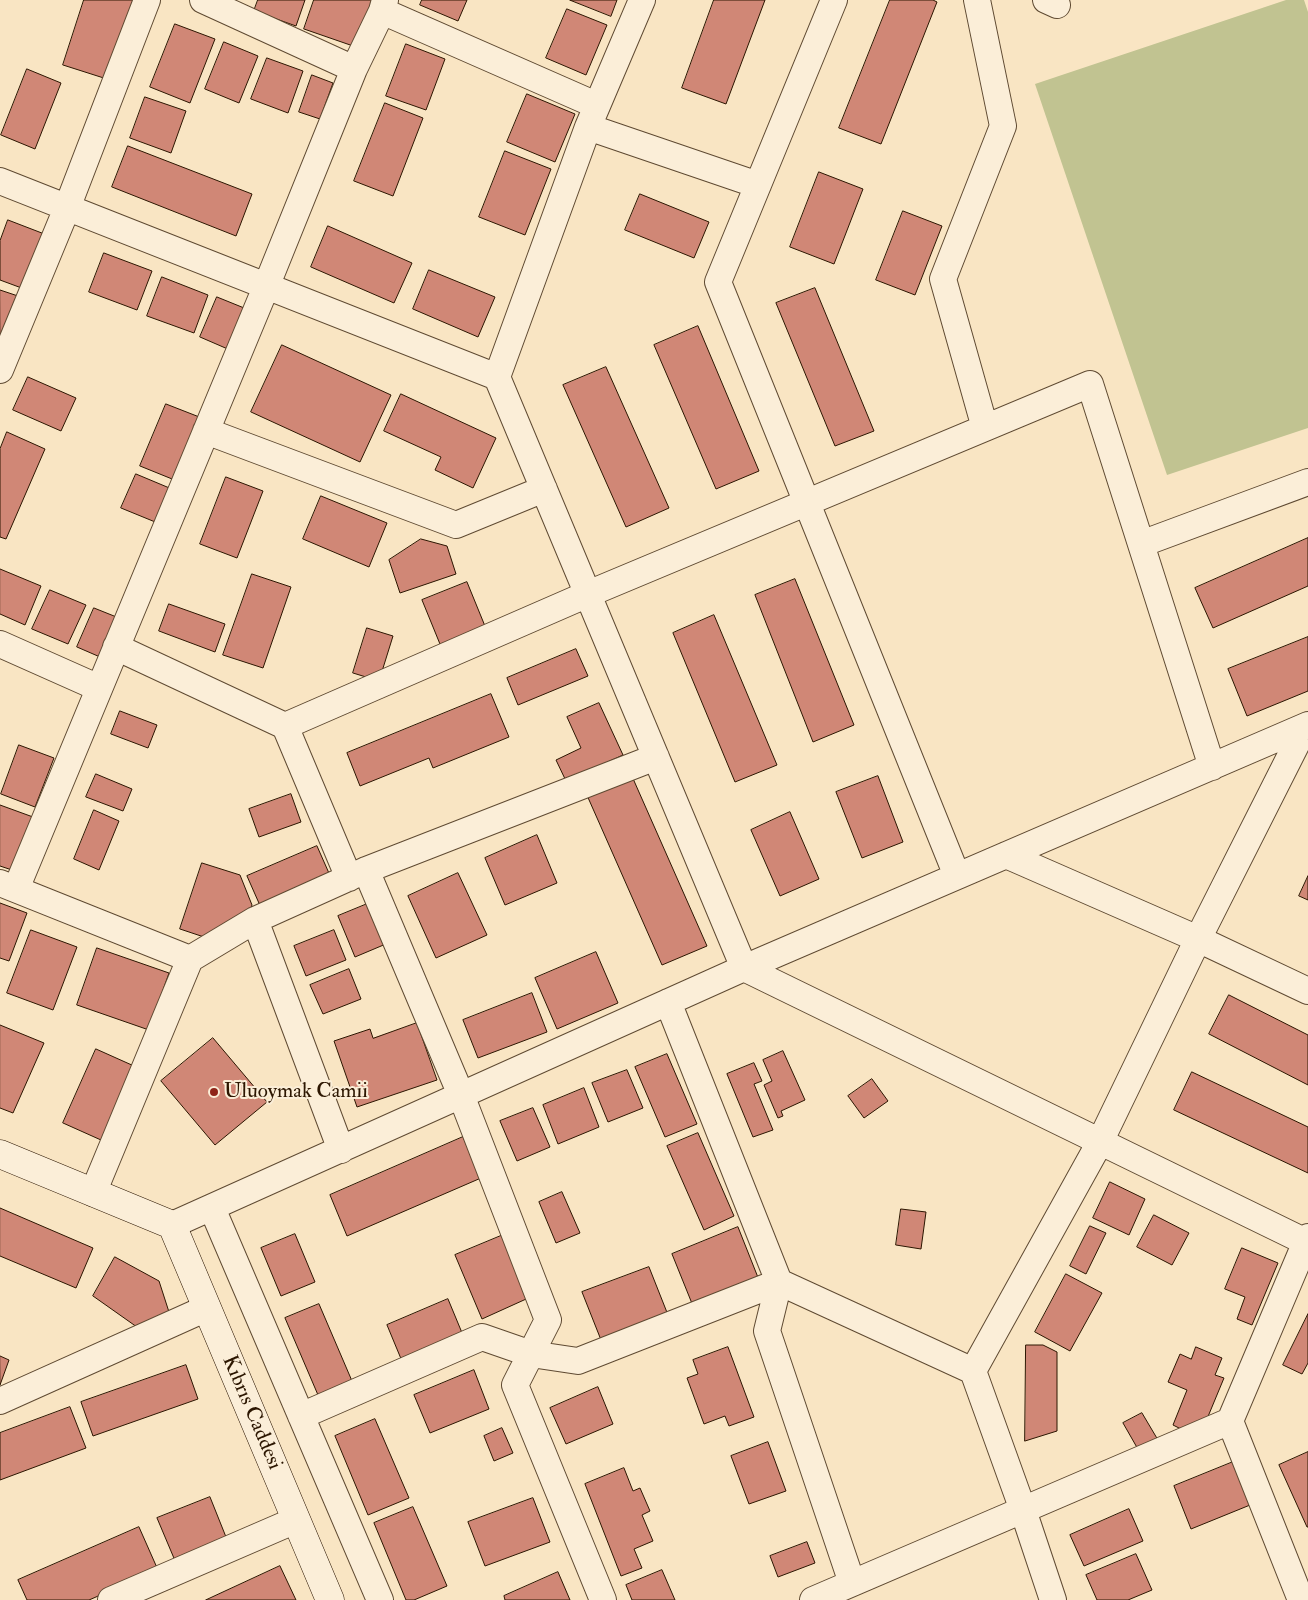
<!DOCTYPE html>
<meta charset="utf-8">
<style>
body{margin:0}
canvas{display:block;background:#f9e5c3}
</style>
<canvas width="1308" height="1600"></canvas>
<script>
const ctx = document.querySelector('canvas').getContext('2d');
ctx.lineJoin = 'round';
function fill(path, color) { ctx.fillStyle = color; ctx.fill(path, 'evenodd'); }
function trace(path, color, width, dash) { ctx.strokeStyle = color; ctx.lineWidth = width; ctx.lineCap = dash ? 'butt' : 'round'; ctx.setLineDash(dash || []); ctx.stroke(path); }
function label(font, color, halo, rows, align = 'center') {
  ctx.font = font + ' "IM FELL Double Pica",serif'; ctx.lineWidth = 4; ctx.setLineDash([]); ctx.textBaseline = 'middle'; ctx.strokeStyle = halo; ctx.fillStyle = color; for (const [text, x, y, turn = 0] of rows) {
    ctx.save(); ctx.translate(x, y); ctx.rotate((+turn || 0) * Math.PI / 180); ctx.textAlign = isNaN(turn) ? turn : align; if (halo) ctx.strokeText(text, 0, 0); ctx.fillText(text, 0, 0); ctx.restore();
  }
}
const green = new Path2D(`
 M1286,0H1304L1308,12V428L1167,475L1035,84Z`);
const building = new Path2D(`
 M84,0H135L110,80L63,65Z
 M258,0H305L296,26L254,11Z
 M314,0H373L356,47L304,29Z
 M422,0H467L458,21L420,5Z
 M570,0H617L611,16Z
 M714,0H765L726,104L682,88Z
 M890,0H933L937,2L881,144L839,128Z
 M567,9L607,25L586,75L546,58Z
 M175,24L215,39L190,103L150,87Z
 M224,42L258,56L239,103L205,89Z
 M406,44L445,59L426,110L386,96Z
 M267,58L303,71L288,113L251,99Z
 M27,69L61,83L35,149L1,135Z
 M312,75L333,83L320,119L299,112Z
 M527,94L575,114L555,162L507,142Z
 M145,97L186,111L171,153L130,138Z
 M385,103L423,118L393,196L354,181Z
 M128,146L252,194L236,236L112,187Z
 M505,151L551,169L525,235L479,217Z
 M819,172L863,189L834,264L790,247Z
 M640,194L709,222L694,258L625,230Z
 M903,211L942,226L915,295L876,280Z
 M8,220L47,235L27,290L0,280V241Z
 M328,226L412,263L394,303L311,267Z
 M104,253L152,271L137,310L89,292Z
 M429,270L495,297L478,337L413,309Z
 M162,277L208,295L194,333L147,316Z
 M815,288L874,431L835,446L776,303Z
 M0,290L18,296L0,343Z
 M217,297L254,312L237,353L200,337Z
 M698,326L759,471L716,489L654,345Z
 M282,345L391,395L360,462L251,412Z
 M606,367L669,508L626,527L563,385Z
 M28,377L76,398L61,431L13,410Z
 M401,394L496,438L473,488L435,470L441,457L384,431Z
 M166,404L207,420L182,483L140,466Z
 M7,432L45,449L6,539L0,537V449Z
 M136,474L179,492L165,526L121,508Z
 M226,477L263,491L237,558L200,544Z
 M321,496L387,523L369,567L303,539Z
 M1308,538V586L1213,628L1195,588Z
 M421,539L447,546L456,574L400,593L389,560Z
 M0,569L41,586L25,625L0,614Z
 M252,574L291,587L263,668L223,655Z
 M795,579L854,725L813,742L755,595Z
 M467,582L487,631L442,649L422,600Z
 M50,590L86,605L68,644L32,629Z
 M169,604L225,624L215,652L159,631Z
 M94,608L124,620L107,660L77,647Z
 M714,615L777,765L735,782L673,633Z
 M367,628L393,636L379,681L353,673Z
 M1308,637V691L1247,716L1228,669Z
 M576,649L588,676L518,705L507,678Z
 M491,694L509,737L433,768L429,758L360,786L347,753Z
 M599,703L623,755L566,781L556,760L581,748L567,717Z
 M120,711L157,725L148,748L111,734Z
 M19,745L54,758L35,807L1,794Z
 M96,774L132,789L123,811L86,797Z
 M631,774L707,946L662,965L586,793Z
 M878,776L903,842L862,858L836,792Z
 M291,794L301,822L259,837L249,809Z
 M0,805L33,817L12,870L0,866Z
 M94,810L119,821L99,870L74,859Z
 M790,812L819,879L780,896L751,830Z
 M537,835L557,883L505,905L485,858Z
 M317,846L332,880L262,910L247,876Z
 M202,863L240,875L252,905L247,919L204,937L180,929Z
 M458,873L487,935L436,958L408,896Z
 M1308,876V900L1299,896Z
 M377,900L393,941L355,957L338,916Z
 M0,903L27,913L9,961L0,958Z
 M31,930L77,947L53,1010L7,993Z
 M334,930L346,960L306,976L294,946Z
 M97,948L169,973L149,1030L77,1005Z
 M596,952L618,1003L557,1029L535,978Z
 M349,969L361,999L323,1014L310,985Z
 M532,993L547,1032L478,1058L463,1020Z
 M1229,995L1308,1035V1085L1209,1034Z
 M417,1023L437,1080L357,1107L334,1041L370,1029L373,1038Z
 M0,1025L44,1043L13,1113L0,1108Z
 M213,1038L267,1102L215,1145L161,1081Z
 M96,1049L134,1066L101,1140L63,1123Z
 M783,1051L805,1100L781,1111L783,1116L778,1118L764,1085L772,1081L763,1060Z
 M667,1054L697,1124L665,1137L635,1067Z
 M754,1063L762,1081L754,1084L773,1130L753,1137L727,1074Z
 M627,1070L643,1108L608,1122L592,1083Z
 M1192,1072L1308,1127V1173L1174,1110Z
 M872,1079L888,1101L864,1118L848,1096Z
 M584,1088L599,1127L558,1144L543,1105Z
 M533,1108L550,1147L517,1161L500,1121Z
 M698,1133L734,1216L704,1230L667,1146Z
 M463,1137L481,1178L347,1236L330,1195Z
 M1110,1182L1145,1199L1129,1235L1093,1218Z
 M562,1192L580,1233L556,1243L539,1202Z
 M0,1208L93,1248L76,1288L0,1256Z
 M901,1209L926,1212L921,1249L896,1245Z
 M1154,1215L1189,1233L1172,1265L1137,1247Z
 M1090,1226L1106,1233L1086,1274L1070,1266Z
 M738,1227L759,1280L693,1306L672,1254Z
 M508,1233L535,1295L482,1319L455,1255Z
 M295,1234L315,1282L281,1296L261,1248Z
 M1242,1248L1278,1263L1252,1325L1237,1319L1245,1297L1225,1289Z
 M115,1257L159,1281L169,1312L144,1332L93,1296Z
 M649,1267L670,1320L603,1345L582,1292Z
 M1066,1274L1102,1293L1070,1351L1035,1332Z
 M448,1299L465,1340L404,1366L387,1325Z
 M319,1304L352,1381L318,1395L285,1318Z
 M1308,1314V1363L1302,1374L1283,1365Z
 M1026,1345H1043L1057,1352V1431L1025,1441Z
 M728,1347L754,1417L729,1426L725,1416L704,1424L687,1378L698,1374L693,1360Z
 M1196,1347L1222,1358L1215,1375L1224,1378L1202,1431L1188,1425L1185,1431L1173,1425L1187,1390L1168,1382L1180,1354L1191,1359Z
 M0,1356L9,1360L0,1385Z
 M186,1365L198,1399L93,1436L81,1402Z
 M474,1370L489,1409L430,1433L414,1395Z
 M598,1387L613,1424L566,1444L550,1408Z
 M70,1407L86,1448L0,1480V1433Z
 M1142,1413L1158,1440L1139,1451L1123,1423Z
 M375,1419L409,1498L368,1515L335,1436Z
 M502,1428L513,1453L494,1461L484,1436Z
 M768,1442L786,1491L749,1504L731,1456Z
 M1308,1452V1527H1307L1279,1465Z
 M1238,1460L1255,1503L1191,1529L1174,1486Z
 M624,1468L633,1491L640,1488L650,1511L642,1515L653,1541L634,1549L642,1568L621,1576L585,1484Z
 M210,1497L228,1542L176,1563L157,1518Z
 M533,1498L550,1542L485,1566L468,1522Z
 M413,1507L447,1586L414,1600H406L374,1523Z
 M1129,1509L1143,1541L1084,1566L1070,1535Z
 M139,1527L158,1570L89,1600H27L18,1580Z
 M807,1542L815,1563L778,1577L770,1556Z
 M1136,1554L1152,1590L1128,1600H1097L1086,1575Z
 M280,1566L296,1600H206Z
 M662,1570L675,1600H632L626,1585Z
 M558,1572L570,1600H505L504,1596Z`);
const street = new Path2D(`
 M203,0L354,69
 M642,0L588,127L497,377L744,968L1308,1243
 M834,0L718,282L957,876
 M977,0L1003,126L943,279L985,428
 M1046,0L1057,5
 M382,11L596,105
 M588,127L758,185
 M0,181L497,377
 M0,370L67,208L147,0
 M206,431L456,525L544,489
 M1141,544L1308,482
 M0,644L99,688
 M116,647L285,726L349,878
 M285,726L588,594L1090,384L1212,767
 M1006,855L1198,939L1308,991
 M366,870L461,1095L548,1320L515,1385L603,1600
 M0,883L190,959
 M16,889L266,287L354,69L382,11L385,0
 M255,920L341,1150
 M668,1002L779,1282L767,1331L852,1583
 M93,1193L190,959L255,920L366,870L656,757
 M212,1208L380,1600
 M172,1225L744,968L1308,725
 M973,1371L1100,1142L1198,939L1305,727
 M0,1401L207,1308
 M301,1416L482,1337L531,1354L578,1361L779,1282L973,1371L1023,1510L1053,1600
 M1230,1421L1301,1600
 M111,1600L296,1520
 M813,1600L1230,1421L1308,1237`);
const secondary = new Path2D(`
 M0,1154L172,1225L330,1600`);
const markers = [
 [214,1092,5,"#8f2418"]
];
const poiNames = [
 ["Uluoymak Camii",224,1092]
];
const streetNames = [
 ["Kıbrıs Caddesi",251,1413,67]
];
fill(green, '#c1c391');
fill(building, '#d08776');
trace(building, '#2c1601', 1);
trace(street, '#5f4a32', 28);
trace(secondary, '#2c1601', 29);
trace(street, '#fbeed8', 26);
trace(secondary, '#fbeed8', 28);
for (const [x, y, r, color] of markers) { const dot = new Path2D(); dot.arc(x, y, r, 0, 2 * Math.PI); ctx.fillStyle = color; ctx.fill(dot); trace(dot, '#fbeed8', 2); }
label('21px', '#2c1601', '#fbeed8', poiNames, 'left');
label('21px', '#2c1601', '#fbeed8', streetNames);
</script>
